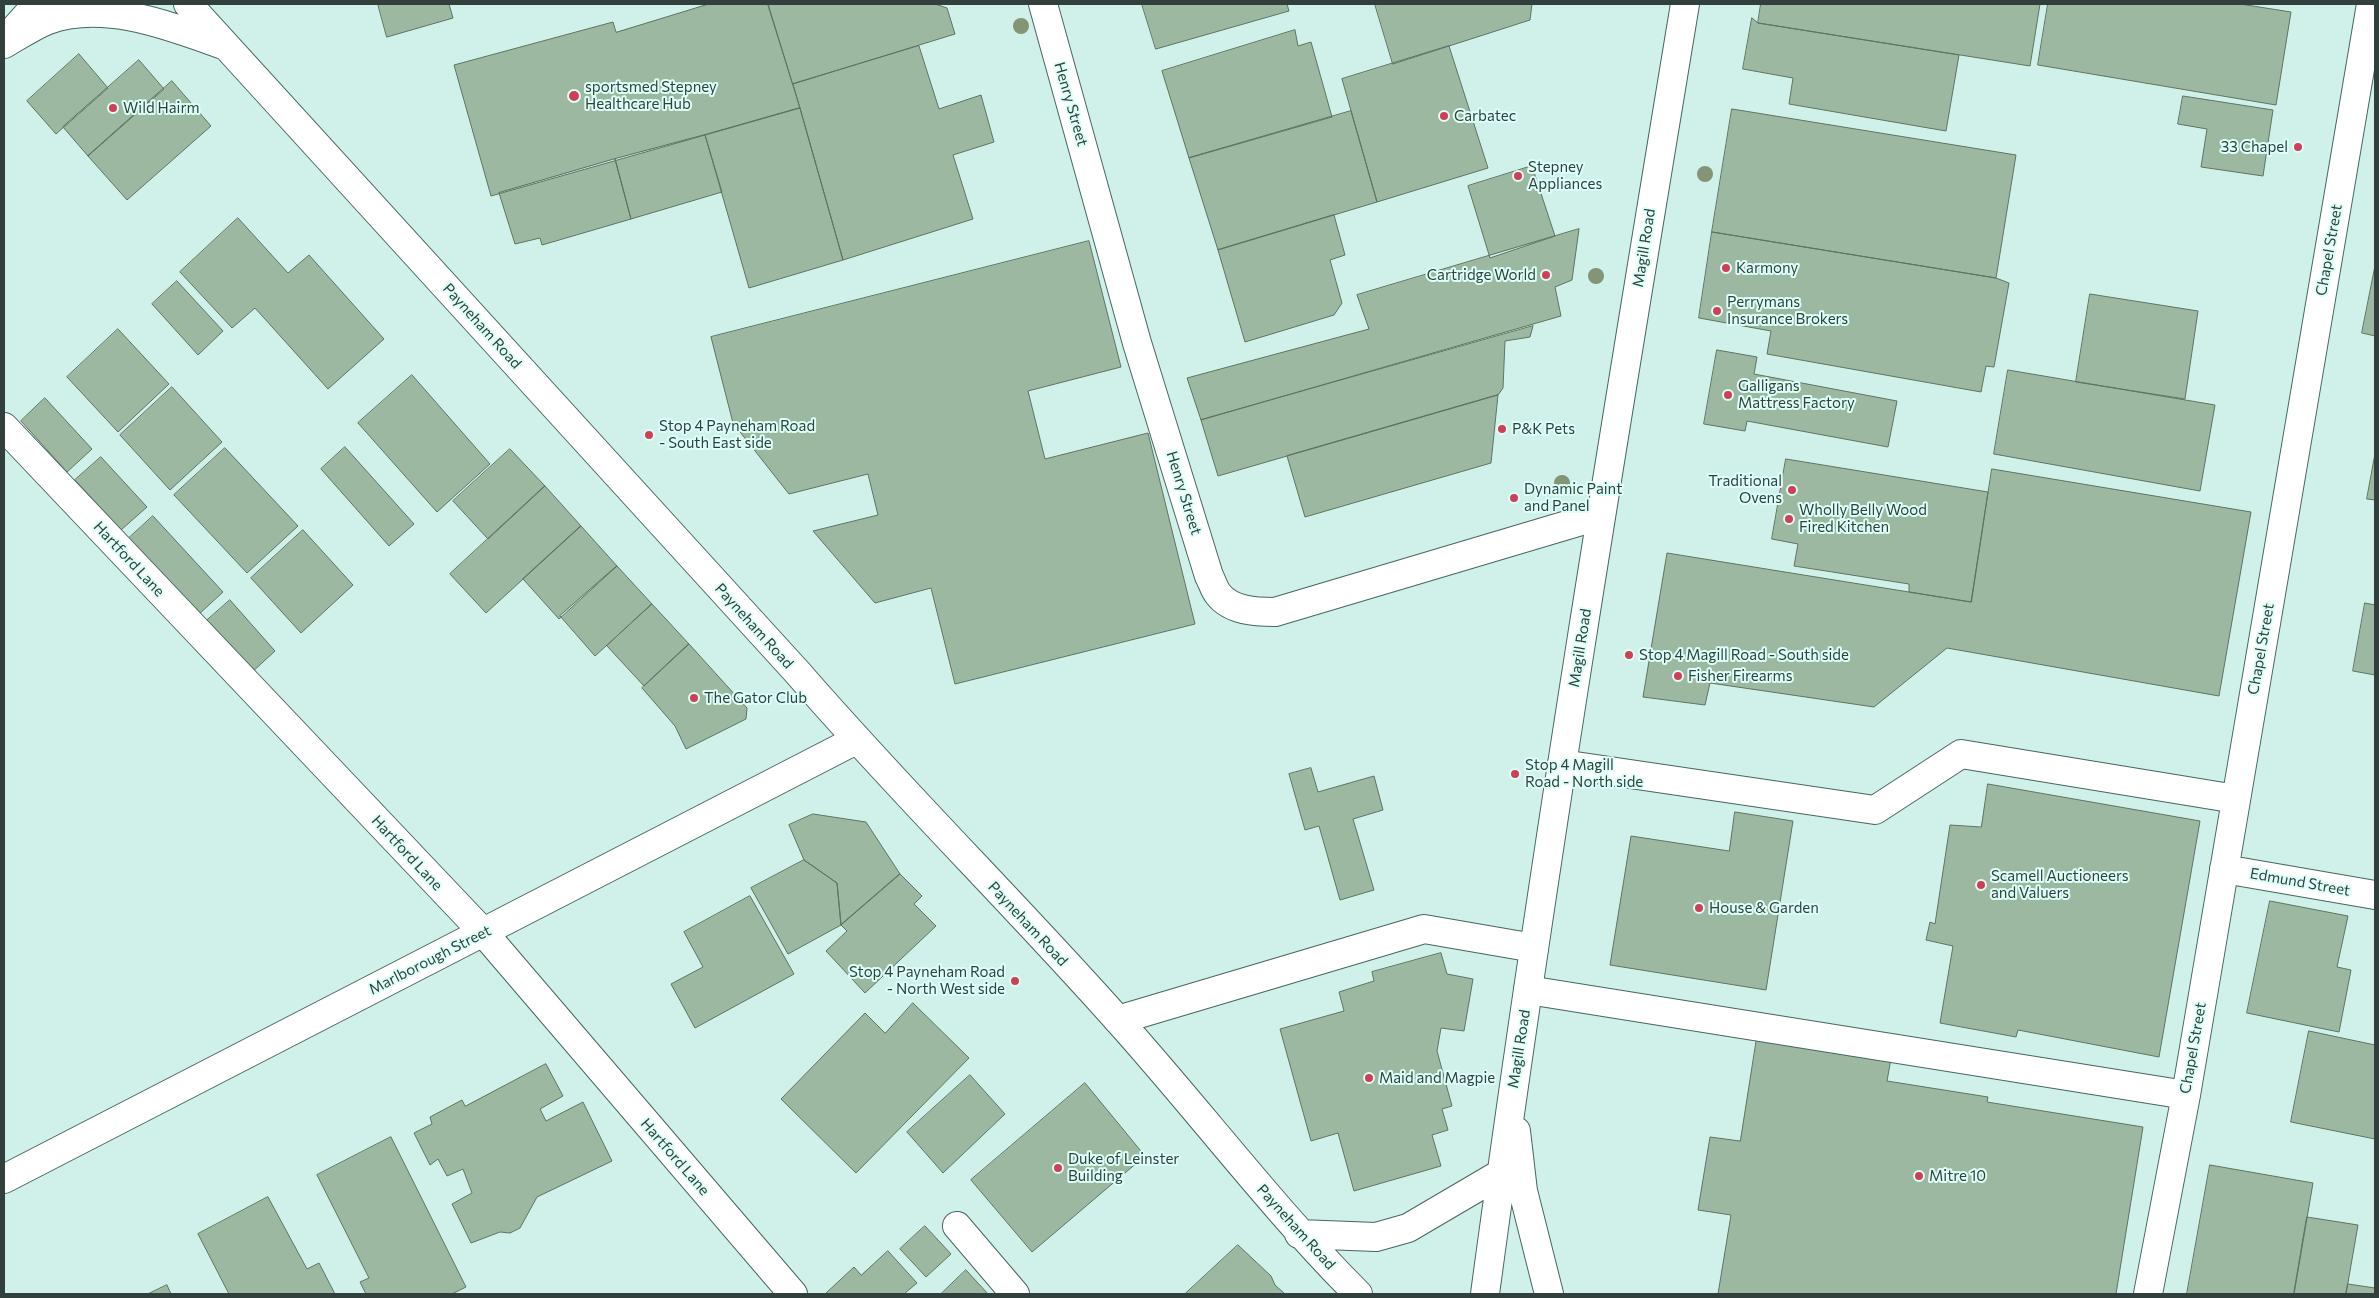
<!DOCTYPE html>
<style>
body{margin:0}
#map{position:relative;width:2379px;height:1298px;overflow:hidden;background:#cff1ea;font-family:Commissioner,sans-serif}
canvas{display:block}
.frame{position:absolute;inset:0;border:5px solid #32403d;pointer-events:none}
</style>
<div id="map">
<canvas width="2379" height="1298"></canvas>
<div class="frame"></div>
</div>
<script>
const ctx = document.querySelector('canvas').getContext('2d');
ctx.lineJoin = 'round';
function fill(path, color) { ctx.fillStyle = color; ctx.fill(path, 'evenodd'); }
function trace(path, color, width, dash) { ctx.strokeStyle = color; ctx.lineWidth = width; ctx.lineCap = dash ? 'butt' : 'round'; ctx.setLineDash(dash || []); ctx.stroke(path); }
function label(font, color, halo, rows, align = 'center') {
  ctx.font = font + ' Commissioner,sans-serif'; ctx.lineWidth = 4; ctx.setLineDash([]); ctx.textBaseline = 'middle'; ctx.strokeStyle = halo; ctx.fillStyle = color; for (const [text, x, y, turn = 0] of rows) {
    ctx.save(); ctx.translate(x, y); ctx.rotate((+turn || 0) * Math.PI / 180); ctx.textAlign = isNaN(turn) ? turn : align; if (halo) ctx.strokeText(text, 0, 0); ctx.fillText(text, 0, 0); ctx.restore();
  }
}
const building = new Path2D(`
 M378,4H449L453,18L387,37Z
 M709,4H768L800,108L491,196L454,65L613,22L616,32Z
 M768,4H935L947,8L955,34L793,84Z
 M1142,4H1287L1289,11L1156,49Z
 M1375,4H1532L1530,20L1393,64Z
 M1761,4H2040L2030,66L1758,23Z
 M2048,4H2240L2291,12L2276,105L2038,65Z
 M1752,18L1758,23L1959,55L1946,131L1789,104L1793,78L1743,69Z
 M1295,30L1298,46L1311,42L1332,117L1189,158L1162,71Z
 M919,46L939,109L981,95L994,142L953,155L973,219L843,260L793,84Z
 M1449,46L1488,168L1377,202L1342,79Z
 M79,54L108,88L56,134L27,101Z
 M139,60L164,89L88,156L63,127Z
 M172,81L211,126L127,200L88,156Z
 M2183,96L2273,110L2263,176L2201,167L2207,129L2178,124Z
 M800,108L843,260L749,288L705,135Z
 M1732,109L2016,155L1996,278L1712,232Z
 M1351,111L1377,202L1218,250L1189,158Z
 M705,135L722,192L631,219L615,159Z
 M615,159L631,219L542,245L540,238L515,244L499,193Z
 M1532,166L1555,236L1490,258L1468,186Z
 M1334,215L1345,255L1330,260L1342,303L1334,315L1245,342L1218,250Z
 M238,218L288,273L309,255L384,339L328,389L255,308L232,328L180,272Z
 M1579,229L1572,280L1555,287L1561,316L1201,420L1187,378L1369,329L1357,295Z
 M1712,232L1996,278L2009,283L1994,367L1986,366L1981,392L1767,354L1771,331L1699,318Z
 M1089,241L1121,367L1028,391L1045,459L1148,433L1195,624L955,684L931,588L875,603L813,531L878,515L868,474L789,494L733,423L711,337Z
 M2375,266V336L2362,333Z
 M177,281L223,331L198,355L152,304Z
 M2090,294L2198,311L2185,399L2076,382Z
 M1533,326L1530,337L1505,341L1503,388L1498,395L1218,476L1201,420Z
 M118,329L169,384L118,432L67,377Z
 M1717,350L1757,357L1754,374L1897,401L1888,447L1747,421L1745,431L1704,424Z
 M2008,370L2215,405L2200,491L1994,454Z
 M412,375L490,464L437,512L358,423Z
 M172,387L222,442L170,490L120,435Z
 M1498,395L1491,463L1305,517L1287,456Z
 M45,398L92,449L67,472L21,421Z
 M345,447L414,524L389,546L321,469Z
 M225,448L298,526L247,573L174,495Z
 M510,449L545,486L488,539L453,501Z
 M2375,454V500L2367,499Z
 M101,457L147,507L121,530L75,480Z
 M1786,459L1988,492L1971,602L1909,592V584L1794,566L1798,544L1772,539Z
 M1992,469L2251,512L2219,696L1947,648L1874,707L1710,683L1705,705L1643,697L1667,553L1971,602Z
 M545,486L581,526L486,613L450,574Z
 M153,516L223,592L198,615L129,538Z
 M581,526L617,566L559,619L523,579Z
 M303,530L353,585L301,633L251,578Z
 M617,566L652,604L595,656L560,616Z
 M230,600L275,651L250,674L204,623Z
 M2365,603L2375,605V675L2353,671Z
 M652,604L689,644L644,686L607,646Z
 M689,644L747,708L746,719L686,749L675,726L642,688Z
 M1311,768L1318,792L1374,776L1383,810L1353,819L1374,890L1340,900L1319,826L1305,830L1289,774Z
 M1988,784L2200,821L2159,1057L2018,1030L2016,1037L1940,1023L1953,946L1926,940L1930,922L1935,924L1950,825L1981,827Z
 M1735,812L1793,821L1766,990L1610,965L1631,836L1729,851Z
 M813,814L866,822L900,874L841,925L837,883L804,860L789,825Z
 M804,860L837,883L841,925L788,954L751,888Z
 M900,874L922,896L914,904L936,926L865,993L826,951L847,931L841,925Z
 M750,896L794,974L695,1028L671,984L703,967L684,932Z
 M2270,901L2348,916L2337,967L2351,970L2339,1032L2247,1013Z
 M1441,953L1447,974L1473,979L1464,1031L1441,1028L1437,1051L1452,1106L1442,1109L1448,1130L1432,1135L1441,1166L1354,1191L1338,1133L1311,1141L1280,1029L1344,1011L1339,992L1374,981L1372,972Z
 M913,1003L969,1058L856,1173L781,1099L865,1013L885,1033Z
 M1758,1031L1892,1053L1887,1081L1988,1097L1987,1102L2143,1127L2116,1294H1718L1731,1215L1698,1210L1710,1137L1740,1141Z
 M2309,1031L2375,1045V1139L2291,1122Z
 M546,1064L563,1096L540,1109L546,1121L583,1102L612,1161L537,1197L520,1228L510,1233L500,1232L471,1243L452,1204L472,1193L463,1169L447,1176L438,1159L430,1165L414,1133L432,1124L430,1117L462,1100L465,1106Z
 M970,1075L1005,1114L943,1173L907,1132Z
 M1085,1083L1145,1156L1032,1252L971,1180Z
 M391,1137L466,1287L452,1294H366L360,1282L369,1278L317,1175Z
 M2210,1165L2313,1183L2294,1294H2187Z
 M268,1197L307,1269L319,1263L335,1294H229L198,1234Z
 M2307,1217L2358,1225L2346,1294H2294Z
 M925,1226L951,1254L926,1277L900,1249Z
 M1238,1245L1271,1276L1275,1285L1285,1294H1185Z
 M888,1251L917,1283L904,1294H825L854,1267L861,1275Z
 M966,1270L988,1294H941Z
 M2348,1284L2375,1288V1294H2346Z
 M167,1285L171,1294H148Z`);
const minor = new Path2D(`
 M1043,4L1137,343L1209,576C1212,581 1214,589 1218,594C1231,611 1256,612 1275,612L1601,515
 M4,41L37,4
 M4,427L483,932L793,1294
 M1562,764L1875,810L1961,754L2236,799
 M2224,869L2375,895
 M1528,990L2186,1095
 M1118,1020L1424,929L1534,948
 M4,1179L856,740
 M957,1226L1015,1294
 M2148,1294L2186,1095L2371,4`);
const major = new Path2D(`
 M188,4L798,673C901,792 1013,902 1117,1019C1199,1110 1272,1208 1358,1294
 M4,44C18,36 33,26 48,20C105,0 170,26 223,45
 M1516,1131L1523,1191L1549,1294
 M1299,1234L1376,1237L1408,1228L1500,1174
 M1485,1294C1543,863 1614,433 1685,4`);
const trees = [
 [1021,26],
 [1705,174],
 [1596,276],
 [1562,483]
];
const markers = [
 [574,96,6,"#d03f58"],
 [113,108,5,"#d03f58"],
 [1444,116,5,"#d03f58"],
 [2298,147,5,"#d03f58"],
 [1518,176,5,"#d03f58"],
 [1726,268,5,"#d03f58"],
 [1546,275,5,"#d03f58"],
 [1717,311,5,"#d03f58"],
 [1728,395,5,"#d03f58"],
 [1502,429,5,"#d03f58"],
 [649,435,5,"#d03f58"],
 [1792,490,5,"#d03f58"],
 [1514,498,5,"#d03f58"],
 [1789,519,5,"#d03f58"],
 [1629,655,5,"#d03f58"],
 [1678,676,5,"#d03f58"],
 [694,698,5,"#d03f58"],
 [1515,774,5,"#d03f58"],
 [1981,885,5,"#d03f58"],
 [1699,908,5,"#d03f58"],
 [1015,981,5,"#d03f58"],
 [1369,1078,5,"#d03f58"],
 [1058,1168,5,"#d03f58"],
 [1919,1176,5,"#d03f58"]
];
const poiNames = [
 ["sportsmed Stepney",585,87],
 ["Healthcare Hub",585,104],
 ["Wild Hairm",123,108],
 ["Carbatec",1454,116],
 ["33 Chapel",2288,147,"right"],
 ["Stepney",1528,167],
 ["Appliances",1528,184],
 ["Karmony",1736,268],
 ["Cartridge World",1536,275,"right"],
 ["Perrymans",1727,302],
 ["Insurance Brokers",1727,319],
 ["Galligans",1738,386],
 ["Mattress Factory",1738,403],
 ["Stop 4 Payneham Road",659,426],
 ["- South East side",659,443],
 ["P&K Pets",1512,429],
 ["Traditional",1782,481,"right"],
 ["Ovens",1782,498,"right"],
 ["Dynamic Paint",1524,489],
 ["and Panel",1524,506],
 ["Wholly Belly Wood",1799,510],
 ["Fired Kitchen",1799,527],
 ["Stop 4 Magill Road - South side",1639,655],
 ["Fisher Firearms",1688,676],
 ["The Gator Club",704,698],
 ["Stop 4 Magill",1525,765],
 ["Road - North side",1525,782],
 ["Scamell Auctioneers",1991,876],
 ["and Valuers",1991,893],
 ["House & Garden",1709,908],
 ["Stop 4 Payneham Road",1005,972,"right"],
 ["- North West side",1005,989,"right"],
 ["Maid and Magpie",1379,1078],
 ["Duke of Leinster",1068,1159],
 ["Building",1068,1176],
 ["Mitre 10",1929,1176]
];
const streetNames = [
 ["Henry Street",1071,104,74],
 ["Magill Road",1644,248,-81],
 ["Chapel Street",2329,250,-80],
 ["Payneham Road",482,326,48],
 ["Henry Street",1184,493,73],
 ["Hartford Lane",129,559,47],
 ["Payneham Road",754,626,48],
 ["Magill Road",1580,648,-81],
 ["Chapel Street",2261,649,-80],
 ["Hartford Lane",407,853,47],
 ["Edmund Street",2300,882,10],
 ["Payneham Road",1028,924,47],
 ["Marlborough Street",430,960,-27],
 ["Chapel Street",2193,1048,-80],
 ["Magill Road",1519,1049,-81],
 ["Hartford Lane",675,1157,49],
 ["Payneham Road",1296,1227,48]
];
fill(building, '#9db8a0');
trace(building, '#5f7362', 1);
trace(minor, '#486661', 30);
trace(major, '#486661', 30);
trace(minor, '#fff', 28);
trace(major, '#fff', 28);
ctx.fillStyle = '#839574';
for (const [x, y] of trees) { ctx.beginPath(); ctx.arc(x, y, 8, 0, 2 * Math.PI); ctx.fill(); }
for (const [x, y, r, color] of markers) { const dot = new Path2D(); dot.arc(x, y, r, 0, 2 * Math.PI); ctx.fillStyle = color; ctx.fill(dot); trace(dot, '#dcfff8', 2); }
label('15px', '#32403d', '#dcfff8', poiNames, 'left');
label('15px', '#32403d', '#dcfff8', streetNames);
</script>
